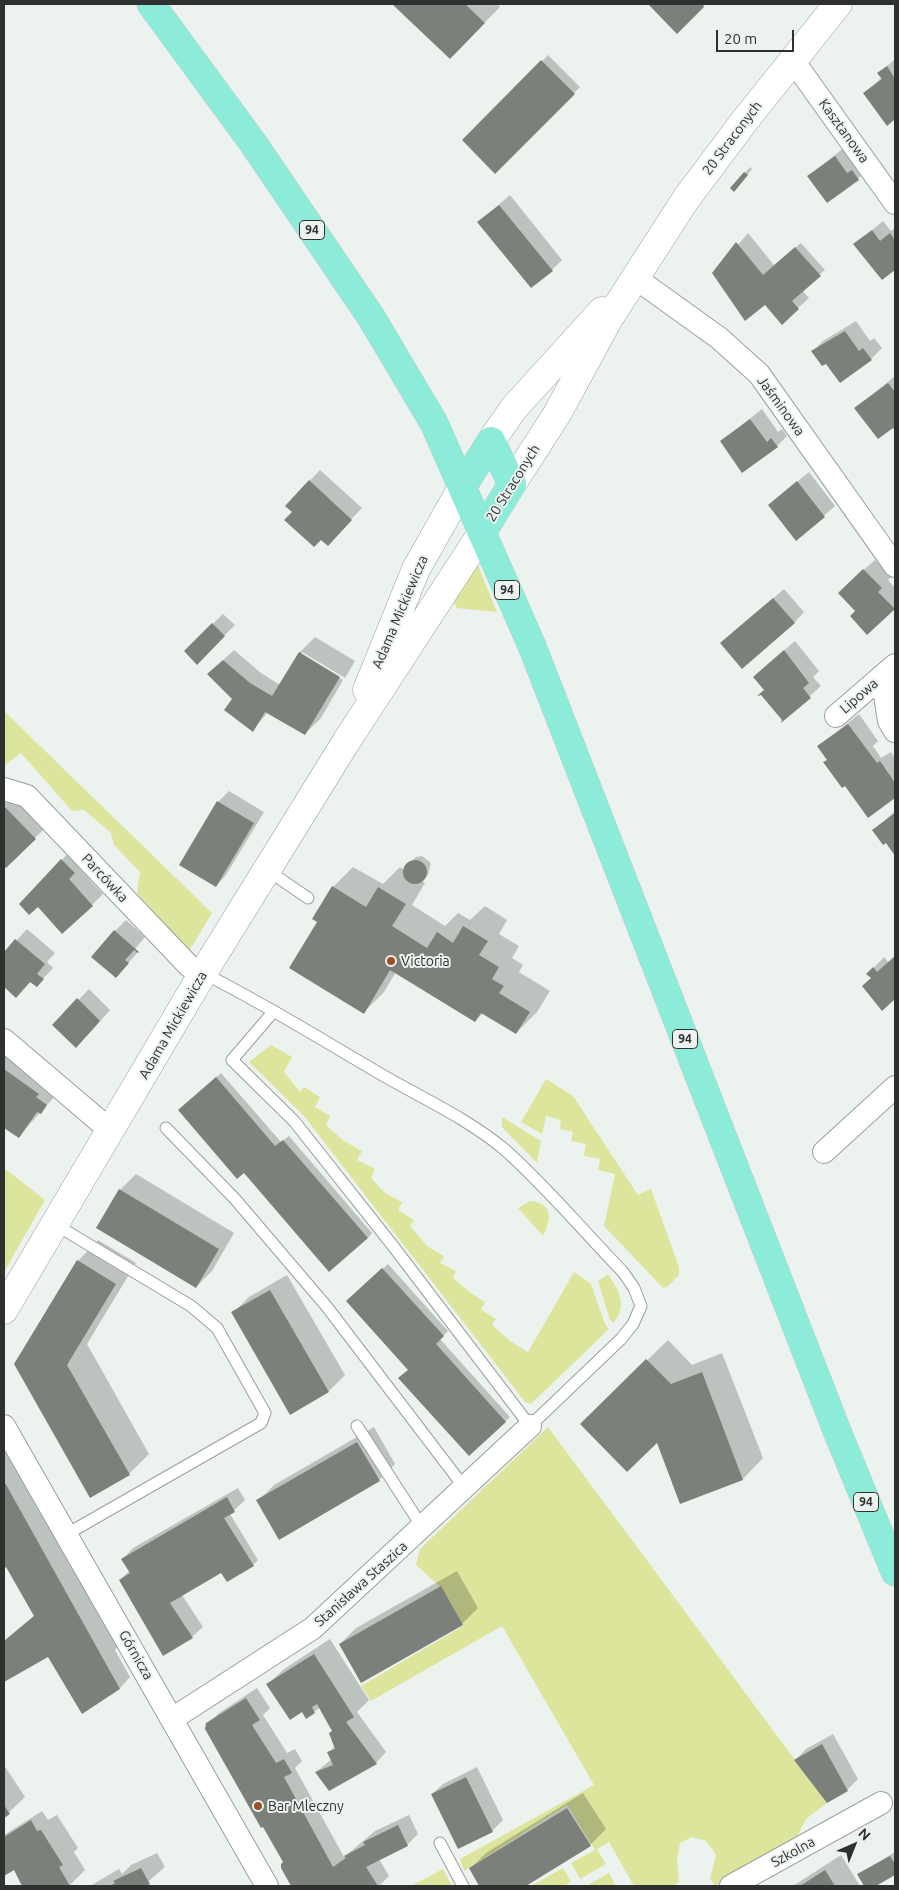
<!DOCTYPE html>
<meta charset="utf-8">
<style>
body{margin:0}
#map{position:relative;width:899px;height:1890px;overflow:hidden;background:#ecf3ee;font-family:Ubuntu,sans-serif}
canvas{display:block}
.frame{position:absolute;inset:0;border:5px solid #2e312f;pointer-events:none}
.north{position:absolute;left:829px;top:1820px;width:50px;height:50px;-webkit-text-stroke:4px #ecf3ee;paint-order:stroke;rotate:44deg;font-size:14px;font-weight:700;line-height:20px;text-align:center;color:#2e312f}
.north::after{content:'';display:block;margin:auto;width:18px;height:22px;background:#2e312f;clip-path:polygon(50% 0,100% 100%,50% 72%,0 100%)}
.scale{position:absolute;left:716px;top:30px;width:78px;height:22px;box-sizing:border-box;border:2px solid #2e312f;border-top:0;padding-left:6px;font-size:15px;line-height:18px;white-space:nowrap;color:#2e312f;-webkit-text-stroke:4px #ecf3ee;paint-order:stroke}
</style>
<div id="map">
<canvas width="899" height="1890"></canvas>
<div class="frame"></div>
<div class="north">N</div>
<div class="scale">20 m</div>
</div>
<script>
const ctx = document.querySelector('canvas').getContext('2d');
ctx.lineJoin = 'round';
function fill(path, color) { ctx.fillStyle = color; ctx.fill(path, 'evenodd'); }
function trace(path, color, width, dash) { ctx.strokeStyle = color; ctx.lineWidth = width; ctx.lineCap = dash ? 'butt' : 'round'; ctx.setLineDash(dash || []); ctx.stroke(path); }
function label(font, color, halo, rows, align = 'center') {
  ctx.font = font + ' Ubuntu,sans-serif'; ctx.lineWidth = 4; ctx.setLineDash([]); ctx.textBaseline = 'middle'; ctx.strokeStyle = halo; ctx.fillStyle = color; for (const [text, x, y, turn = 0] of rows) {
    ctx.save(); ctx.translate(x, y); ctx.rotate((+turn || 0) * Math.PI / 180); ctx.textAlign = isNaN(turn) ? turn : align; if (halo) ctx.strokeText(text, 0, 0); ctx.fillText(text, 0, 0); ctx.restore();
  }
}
const green = new Path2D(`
 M477,563L497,612L457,608L453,601Z
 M4,711L212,913L189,951L137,893L140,872L114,845L111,833L84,810L72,811L21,753L4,766Z
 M271,1045L292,1057L284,1072L300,1092L304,1087L320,1097L315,1107L330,1116L326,1125L344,1141L362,1151L357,1160L375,1169L371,1178L385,1193L402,1202L398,1210L414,1220L410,1226L428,1247L444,1256L440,1263L456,1271L453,1278L469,1292L485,1302L481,1310L496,1319L492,1325L510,1341L528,1352L574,1272L591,1284L605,1324L609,1329L531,1404L525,1402L304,1116L249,1062Z
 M546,1079L573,1096L638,1195L651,1189L679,1267V1275L667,1287L663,1288L604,1226L615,1174L598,1170L600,1159L584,1156L586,1144L571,1141L573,1132L560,1129L561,1120L546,1116L542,1134L521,1122Z
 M502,1117L541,1141L537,1163L502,1127Z
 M4,1168L45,1200L4,1272Z
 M530,1201C553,1203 552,1219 543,1236L518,1208Z
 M608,1274C620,1292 627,1304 614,1323L610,1320L598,1281Z
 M548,1427L827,1803L806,1819L796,1839L715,1886L710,1878L716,1855L706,1841L692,1837L680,1843L677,1860L679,1882L673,1886H634L609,1842L597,1849L606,1864L580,1879L571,1863L595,1850L567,1805L464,1871L460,1859L594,1785L502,1626L371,1701L361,1686L463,1626L439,1586L416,1565L420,1549Z
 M563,1868L571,1882L564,1886H531Z
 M443,1869L452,1886H411Z
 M609,1873L616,1886H586Z`);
const shadow = new Path2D(`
 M394,4H497L500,7L450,58Z
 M650,4H706L677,32Z
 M548,55L580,87L495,172L464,140Z
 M895,59V120L865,93L882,77L879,73Z
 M846,146L869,168L858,179L809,176Z
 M750,167L752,169L739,185L732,188Z
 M510,195L562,260L552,270L479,222Z
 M883,221L891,231L895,228V269L882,278L855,244Z
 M748,233L774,265L801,243L825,270L802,290L809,298L798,308L766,303L714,273Z
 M856,321L870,341L874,338L882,348L871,359L826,362L813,351L823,341Z
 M895,376V429L856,408Z
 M762,409L778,432L782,429L787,436L777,446L722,441Z
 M320,470L362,508L338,533L294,512L286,506Z
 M809,472L835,506L797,539L781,495Z
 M875,560L891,577L888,580L895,588V607L868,633L856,611L850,582Z
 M784,589L804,612L794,623L732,633Z
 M223,614L235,625L197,663L185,651Z
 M315,637L355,661L345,678L302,652V655L343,680L321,718L305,734L268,712L253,730L234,699L219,664L234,650L261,673L280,685L300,652Z
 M795,641L819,671L813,677L821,686L784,719L766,689V666Z
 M859,714L878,741L873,746L881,758L891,752L895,758V796L868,816L818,747Z
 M229,791L264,812L226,875L216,886L218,802Z
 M13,795L46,827L6,867L4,864V804Z
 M895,811V854L887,841L874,830Z
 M72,849L84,862L79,868L103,894L92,905L21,904Z
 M422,856L431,863L428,875L422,881L425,883L412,905L445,926L458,913L470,920L485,906L507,920L499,934L519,946L512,958L523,965L519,972L550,991L537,1012L516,1033L483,1013L475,1021L396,972L384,992L364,1012L319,922L333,887L353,867L383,884L400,867L405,871L406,867L416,857Z
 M126,920L145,937L135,949L138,952L116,977L115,931Z
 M27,929L55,953L47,962L53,968L36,986L31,981L16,996L4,986L7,982L4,979V954Z
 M895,956V997L882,1009L872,978L868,974L884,957L888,962Z
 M89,989L110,1010L87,1036L54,1025Z
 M4,1053L57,1094L18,1137L4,1126Z
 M221,1073L281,1142L289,1136L372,1233L368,1238L184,1105Z
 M136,1174L234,1233L212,1271L196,1287L120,1190Z
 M98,1240L136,1263L87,1344L149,1454L129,1474L16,1364L78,1261Z
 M388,1264L448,1331L440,1339L510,1417L505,1422L409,1369L353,1296Z
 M287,1275L345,1375L329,1391L291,1413L233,1313L249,1297Z
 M668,1340L692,1365L722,1353L763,1458L743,1479L680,1503L658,1441L582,1424Z
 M374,1427L395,1464L379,1480L258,1501L274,1485Z
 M4,1439L119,1644L115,1650L130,1677L120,1688L82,1712L48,1655L4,1681V1641L35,1615L7,1566L4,1567Z
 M238,1488L245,1500L230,1514L258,1560L253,1565L222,1571L182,1595L203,1627L192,1637L120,1580L130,1570L123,1559L133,1548Z
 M457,1571L478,1608L462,1624L362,1682L340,1644L356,1628Z
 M330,1639L369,1700L357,1712L386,1752L376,1763L316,1772L332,1759L329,1752L335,1746L330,1733L333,1730L320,1707L314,1712L302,1710L268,1684L284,1669Z
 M257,1688L270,1708L263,1715L287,1753L295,1749L302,1761L295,1768L344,1857L375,1831L409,1815L418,1834L407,1845L379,1859L389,1876L379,1886H369L368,1884L363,1886H292L282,1867L284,1862L208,1724L219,1713Z
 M833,1734L858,1779L847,1790L827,1802L795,1760L806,1749Z
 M4,1765L25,1797L4,1817Z
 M477,1767L503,1820L492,1831L432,1794L443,1784Z
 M583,1793L606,1829L590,1845L524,1886H480L470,1869L486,1853Z
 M42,1811L48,1820L57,1815L78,1848L74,1852L85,1870L69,1886H24L14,1868L4,1875V1835Z
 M895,1852V1873L873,1886H866L859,1874Z
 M157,1853L165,1867L143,1886H90L119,1869L122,1874L131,1865Z
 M841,1855L860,1886H793Z`);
const building = new Path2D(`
 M392,4H465L485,23L450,59Z
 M648,4H702L704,7L677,34Z
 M541,60L575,94L495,174L462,140Z
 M887,66L895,79V122L894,120L887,126L863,93L882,79L877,73Z
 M835,156L847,173L852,170L859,180L827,203L807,176Z
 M744,172L748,175L734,192L730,188Z
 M499,205L553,271L531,288L477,222Z
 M872,230L880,241L890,233L895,240V270L882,280L853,244Z
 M736,242L763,275L795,247L821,276L792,301L799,309L782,325L765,305L745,321L712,273Z
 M845,331L859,351L863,348L872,360L840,383L826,364L822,366L811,351Z
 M888,383L895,392V431L893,428L878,439L854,408Z
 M750,419L767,442L771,438L778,447L742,473L720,441Z
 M309,480L352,520L328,546L321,540L314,547L284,520L292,512L285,506Z
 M797,481L825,517L796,541L768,505Z
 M863,569L882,588L878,592L895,609L867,635L850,616L855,611L838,593Z
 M773,598L795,623L742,669L720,643Z
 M212,623L225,636L197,665L184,651Z
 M784,650L809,683L803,688L811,698L781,723L782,720L761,695L757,696L764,690L753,677Z
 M299,652L340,677L305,735L265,712L253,732L224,710L232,699L207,674L223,660L250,683L272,696Z
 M848,724L877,763L880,761L895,783V798L868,818L845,786L842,788L823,762L827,760L817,746Z
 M217,801L254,823L216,887L179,865Z
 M4,806L36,839L6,868L4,866Z
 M895,813V856L886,843L883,845L872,830Z
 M61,859L75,873L69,879L93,906L62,934L38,907L29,915L19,904Z
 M403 872a12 12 0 1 1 24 0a12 12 0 1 1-24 0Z
 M332,886L366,907L378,887L406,904L392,926L427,948L437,932L453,943L463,926L488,941L479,955L499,967L492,979L504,986L499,993L530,1012L516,1034L481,1013L475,1022L390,970L364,1014L289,968L317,922L312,919Z
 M114,930L139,952L138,953L134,950L125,960L129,963L116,978L91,957Z
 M15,939L45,964L37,974L44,979L37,987L30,982L16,998L4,987V952Z
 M895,956V999L882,1011L862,986L871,978L866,974L873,967L877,972Z
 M77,998L100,1021L76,1048L52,1025Z
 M4,1069L39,1094L36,1097L47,1105L41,1114L37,1112L19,1138L4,1128Z
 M216,1077L275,1146L283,1140L368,1238L329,1272L244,1173L237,1179L178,1110Z
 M119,1189L219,1249L196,1288L96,1228Z
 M77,1260L116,1284L67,1365L130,1475L90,1498L14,1364Z
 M382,1268L444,1336L436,1344L506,1422L469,1456L398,1378L408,1370L346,1301Z
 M270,1290L329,1392L290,1415L231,1312Z
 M646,1359L671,1384L702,1372L743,1480L680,1504L657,1443L627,1472L580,1424Z
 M357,1442L380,1481L279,1540L256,1500Z
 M4,1481L120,1689L82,1714L48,1657L4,1682V1641L34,1616L6,1567L4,1569Z
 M227,1497L235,1512L224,1518L254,1566L227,1582L221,1573L170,1603L193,1638L163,1656L119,1580L130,1573L121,1559Z
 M441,1586L463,1625L361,1683L339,1644Z
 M314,1654L354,1717L346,1722L377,1764L329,1791L315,1772L333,1765L327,1752L335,1749L329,1733L332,1731L323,1715L317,1704L312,1707L315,1713L306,1719L302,1712L290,1720L266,1684Z
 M246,1698L260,1720L252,1725L276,1763L284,1759L292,1773L284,1777L333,1867L346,1858L344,1856L365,1845L363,1842L398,1825L408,1846L366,1867L378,1886H291L281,1868V1864L283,1862L263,1827L261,1828L205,1729L206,1723Z
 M822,1744L848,1791L827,1803L794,1760Z
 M466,1777L493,1832L458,1849L431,1794Z
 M4,1805L10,1814L4,1818Z
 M567,1808L591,1846L526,1886H479L469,1868Z
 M31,1820L37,1831L41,1830L63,1865L59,1867L70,1886H22L14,1870L4,1876V1837Z
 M890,1856L895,1864V1875L876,1886H864L857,1874Z
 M141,1868L150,1884L146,1886H110L115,1883L113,1881Z
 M825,1870L835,1886H800Z`);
const lane = new Path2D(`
 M267,870L308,898
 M203,973C265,1004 324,1041 384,1076C424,1099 468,1119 504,1149C545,1185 584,1232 623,1272L634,1288L641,1306L633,1324L621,1339L530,1426L393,1246L294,1121L232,1060L274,1011
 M166,1128L235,1199L327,1307L464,1487
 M56,1225L191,1306L217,1328L265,1413L261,1423L67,1534
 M357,1426L417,1519L424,1526
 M440,1843L463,1886`);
const street = new Path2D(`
 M792,59L895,203
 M634,277L719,338L759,374L895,566
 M882,676L889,721L895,731
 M836,716L895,665
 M4,789L27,796L189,966L203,973
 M4,1040L111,1131
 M824,1152L895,1087
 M4,1426L267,1886
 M172,1719L313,1628L530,1426
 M731,1886L881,1803`);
const secondary = new Path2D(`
 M491,441L514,408L602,311
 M512,484L557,414L608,320L686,199L746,119L838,4
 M367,690L416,569L463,486
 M4,1310L203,973L346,742L482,533`);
const primary = new Path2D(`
 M151,4L253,143L371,317L434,423L532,646L837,1431L895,1572
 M463,486L491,441
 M482,533L512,484L491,441`);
const markers = [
 [391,961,5,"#965127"],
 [258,1806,5,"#965127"]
];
const shields = [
 [312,230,25],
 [507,590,25],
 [685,1039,25],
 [866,1502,25]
];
const shieldNames = [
 ["94",312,230],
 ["94",507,590],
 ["94",685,1039],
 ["94",866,1502]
];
const streetNames = [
 ["Kasztanowa",844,131,54],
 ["20 Straconych",732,138,-53],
 ["Jaśminowa",781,406,54],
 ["20 Straconych",513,483,-58],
 ["Adama Mickiewicza",400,612,-67],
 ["Lipowa",859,696,-41],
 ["Parcówka",105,878,47],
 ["Adama Mickiewicza",173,1025,-60],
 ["Stanisława Staszica",361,1584,-42],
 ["Górnicza",136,1655,60],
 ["Szkolna",793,1852,-29]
];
const poiNames = [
 ["Victoria",401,961],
 ["Bar Mleczny",268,1806]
];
fill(green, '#dde59d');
fill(shadow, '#0003');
fill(building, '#7c807a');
trace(lane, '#99a09b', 13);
trace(street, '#99a09b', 24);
trace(secondary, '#99a09b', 29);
trace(primary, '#cdcecd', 29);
trace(lane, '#fff', 11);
trace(street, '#fff', 22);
trace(secondary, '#fff', 28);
trace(primary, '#8cebd9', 28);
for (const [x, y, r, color] of markers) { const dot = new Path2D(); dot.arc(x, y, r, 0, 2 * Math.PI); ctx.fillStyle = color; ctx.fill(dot); trace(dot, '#ecf3ee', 2); }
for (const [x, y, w] of shields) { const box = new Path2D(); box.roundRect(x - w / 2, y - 9.5, w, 19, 4); ctx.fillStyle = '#ecf3ee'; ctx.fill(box); trace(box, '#2e312f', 1); }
label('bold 12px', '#2e312f', null, shieldNames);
label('14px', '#2e312f', '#ecf3ee', streetNames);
label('14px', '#2e312f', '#ecf3ee', poiNames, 'left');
</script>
